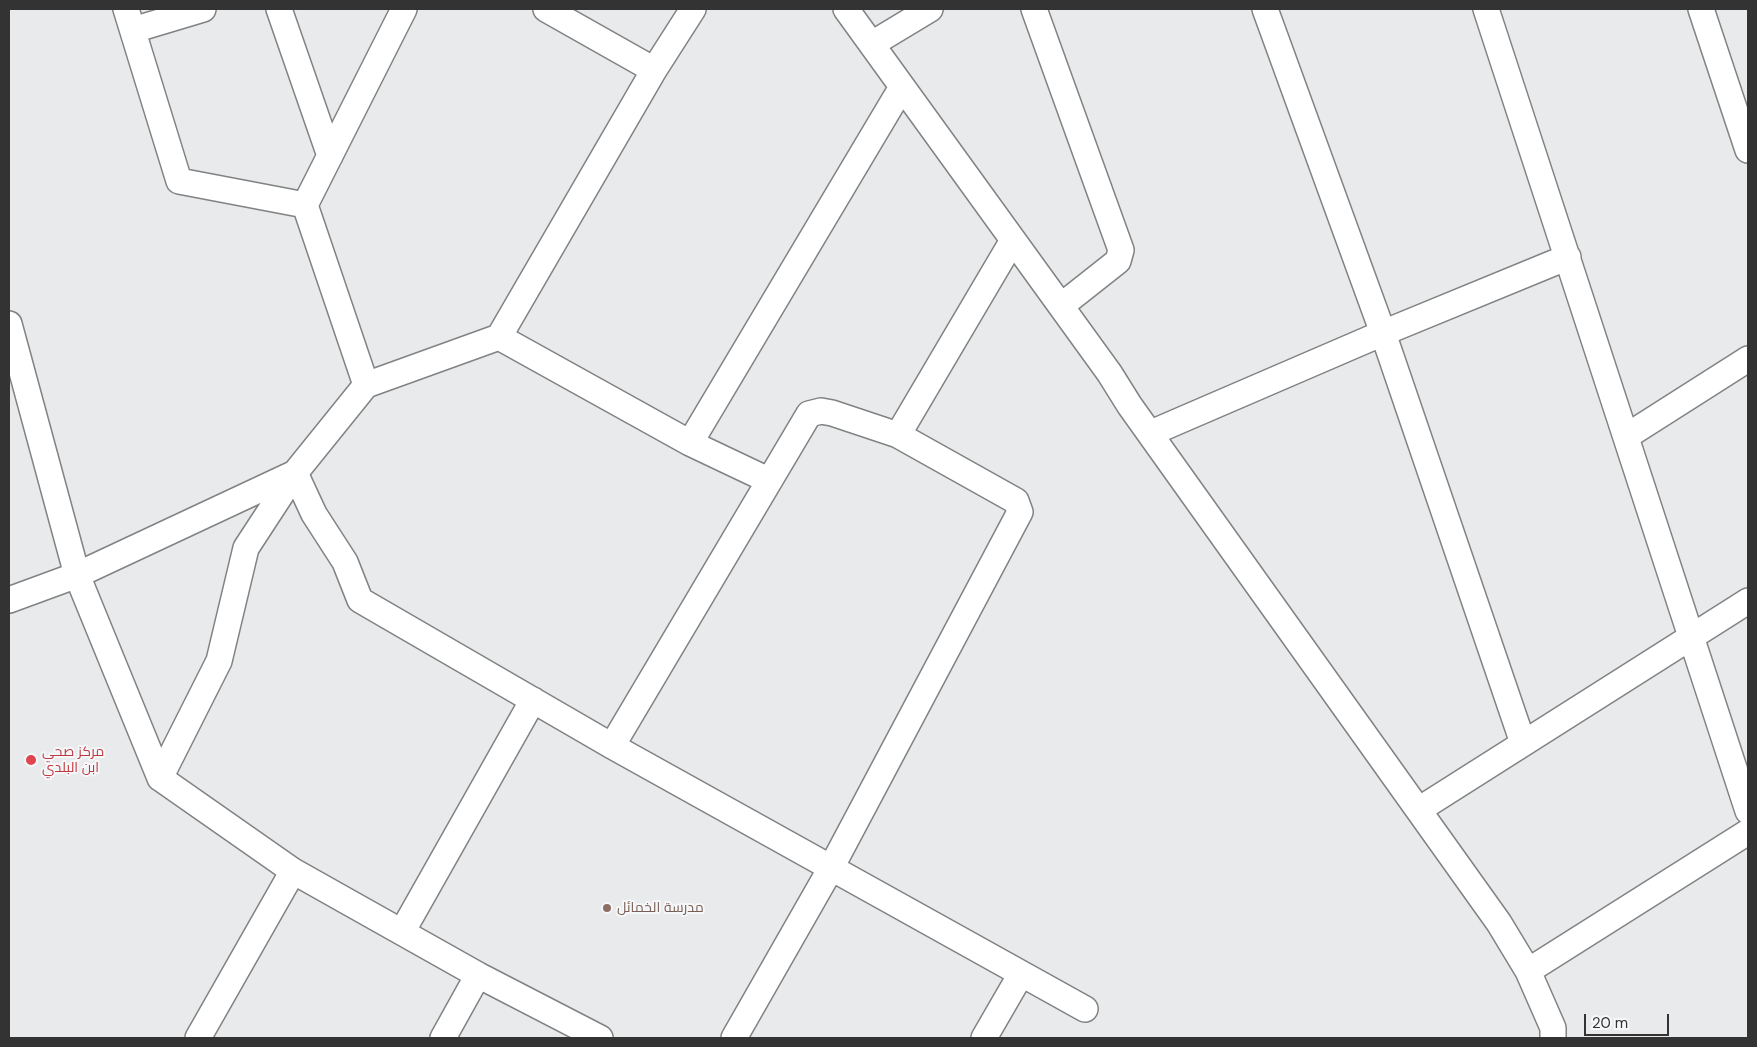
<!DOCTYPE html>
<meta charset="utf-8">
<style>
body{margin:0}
#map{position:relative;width:1757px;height:1047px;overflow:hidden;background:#e8eaeb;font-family:"DM Sans",sans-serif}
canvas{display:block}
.frame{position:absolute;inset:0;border:10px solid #333334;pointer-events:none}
.scale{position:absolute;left:1584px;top:1014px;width:85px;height:22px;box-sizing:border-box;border:2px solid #333334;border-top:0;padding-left:6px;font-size:15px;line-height:18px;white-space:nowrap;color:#333334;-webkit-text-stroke:4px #f6f7f8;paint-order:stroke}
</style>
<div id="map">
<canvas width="1757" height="1047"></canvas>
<div class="frame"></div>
<div class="scale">20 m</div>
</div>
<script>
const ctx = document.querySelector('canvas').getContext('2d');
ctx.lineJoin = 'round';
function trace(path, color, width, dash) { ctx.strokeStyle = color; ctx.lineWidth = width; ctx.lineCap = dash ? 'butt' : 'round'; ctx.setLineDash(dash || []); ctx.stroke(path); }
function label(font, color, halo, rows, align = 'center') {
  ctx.font = font + ' "DM Sans",Cairo,sans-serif'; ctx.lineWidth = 4; ctx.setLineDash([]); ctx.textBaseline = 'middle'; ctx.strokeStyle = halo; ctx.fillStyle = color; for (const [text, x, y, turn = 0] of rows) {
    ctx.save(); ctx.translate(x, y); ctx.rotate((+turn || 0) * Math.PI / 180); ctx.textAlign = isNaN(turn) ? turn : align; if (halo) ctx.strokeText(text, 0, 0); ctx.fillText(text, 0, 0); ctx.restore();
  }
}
const minor = new Path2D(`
 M126,9L179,181L305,205L366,385
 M279,9L330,156
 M546,9L654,70
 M846,9L1110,374L1130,406L1499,923L1528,971L1553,1028V1038
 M1034,9L1121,250L1118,261L1061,306
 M1265,9L1383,333L1523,743
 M1486,9L1748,811
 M1701,9L1748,150
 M133,30L203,9
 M872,44L930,9
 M305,205L404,9
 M9,324L77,575L160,778L293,871L478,975L600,1038
 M499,337L690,443L768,480
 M1151,433L1383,333L1568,257
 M898,435L1013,240
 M1627,436L1748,359
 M690,443L902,87
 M295,473L314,514L345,562L360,600L612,746L1085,1009
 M9,600L77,575L295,473L366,385L499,337L654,70L693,9
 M612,746L809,414L821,411L832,413L898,435L1016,501L1020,512L831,868L734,1038
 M160,778L219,661L246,548L295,473
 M1420,809L1748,601
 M402,932L533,700
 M1528,971L1748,832
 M198,1038L293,871
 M443,1038L478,975
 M984,1038L1021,974`);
const markers = [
 [31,760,6,"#e0444e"],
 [607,908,5,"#8d6e63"]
];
const healthNames = [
 ["مركز صحي",42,752],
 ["ابن البلدي",42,768]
];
const educationNames = [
 ["مدرسة الخمائل",617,908]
];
trace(minor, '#818283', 28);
trace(minor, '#fff', 25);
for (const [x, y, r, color] of markers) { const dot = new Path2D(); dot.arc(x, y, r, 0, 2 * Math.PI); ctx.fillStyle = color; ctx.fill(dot); trace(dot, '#f6f7f8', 2); }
label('14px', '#be3a42', '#f6f7f8', healthNames, 'left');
label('14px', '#785e54', '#f6f7f8', educationNames, 'left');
</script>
